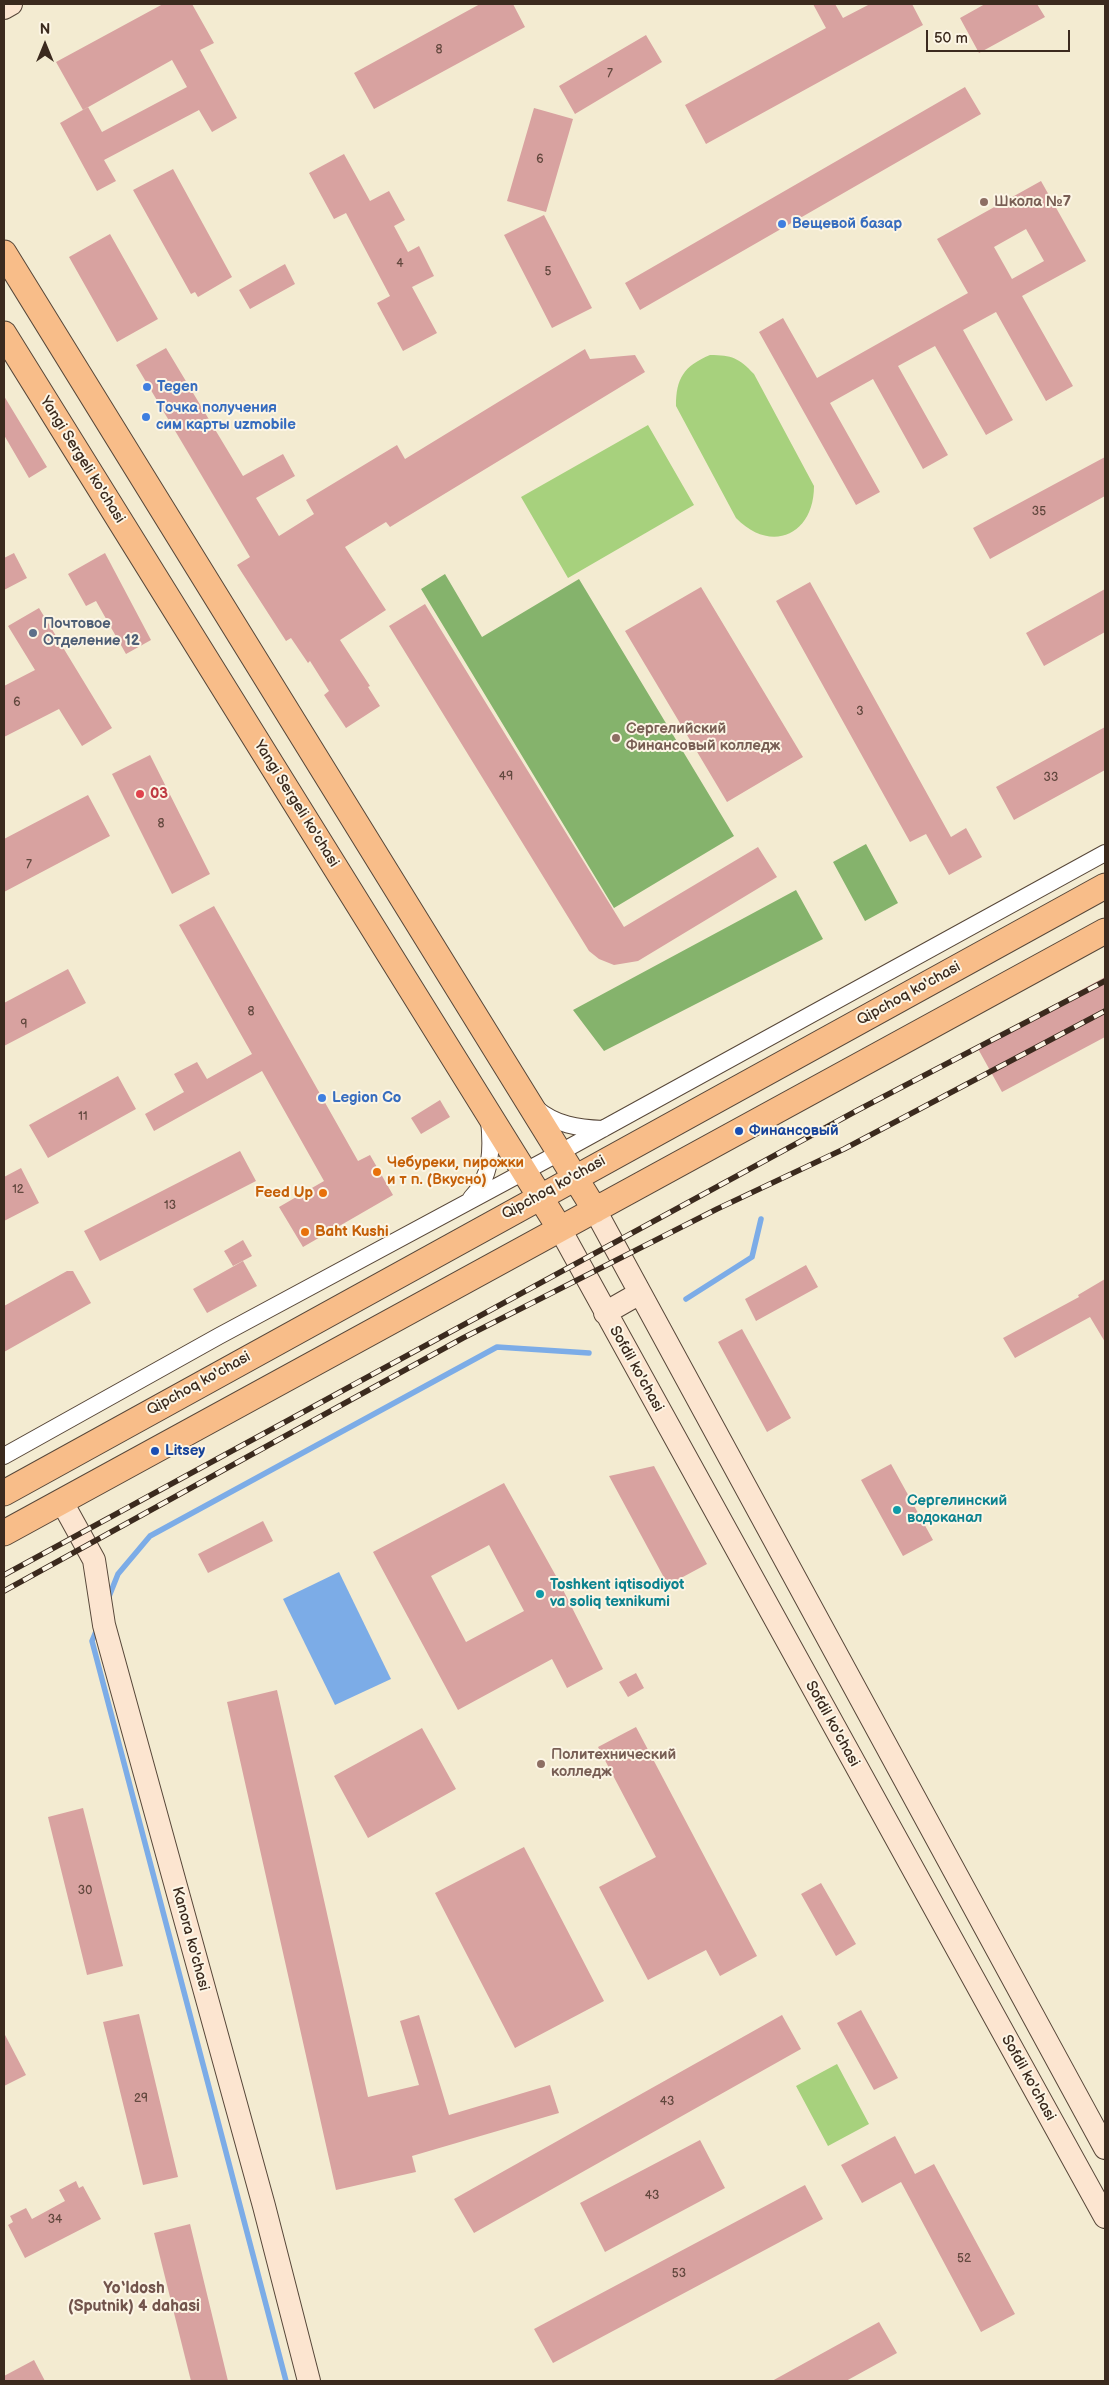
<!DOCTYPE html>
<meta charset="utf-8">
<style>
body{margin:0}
#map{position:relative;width:1109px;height:2385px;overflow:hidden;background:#f3ebd1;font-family:"Balsamiq Sans",sans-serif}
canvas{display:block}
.frame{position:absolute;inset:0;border:5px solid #3b2a1e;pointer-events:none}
.north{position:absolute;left:20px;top:20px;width:50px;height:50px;-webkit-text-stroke:4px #fcf5e5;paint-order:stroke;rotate:0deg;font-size:14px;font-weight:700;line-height:20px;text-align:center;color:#3b2a1e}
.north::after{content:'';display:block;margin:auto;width:18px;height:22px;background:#3b2a1e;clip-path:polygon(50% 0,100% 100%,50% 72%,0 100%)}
.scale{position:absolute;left:926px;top:30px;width:144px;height:22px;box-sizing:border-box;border:2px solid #3b2a1e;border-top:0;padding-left:6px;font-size:15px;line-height:18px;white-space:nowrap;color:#3b2a1e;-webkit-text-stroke:4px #fcf5e5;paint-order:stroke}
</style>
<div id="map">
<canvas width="1109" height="2385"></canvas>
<div class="frame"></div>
<div class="north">N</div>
<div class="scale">50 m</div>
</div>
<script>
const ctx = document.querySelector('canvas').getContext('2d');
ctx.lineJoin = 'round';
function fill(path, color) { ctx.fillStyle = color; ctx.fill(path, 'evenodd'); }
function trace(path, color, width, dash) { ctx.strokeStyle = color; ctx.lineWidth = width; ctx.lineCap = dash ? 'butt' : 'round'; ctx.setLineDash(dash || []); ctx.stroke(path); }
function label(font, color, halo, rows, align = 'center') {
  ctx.font = font + ' "Balsamiq Sans",sans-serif'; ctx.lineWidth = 4; ctx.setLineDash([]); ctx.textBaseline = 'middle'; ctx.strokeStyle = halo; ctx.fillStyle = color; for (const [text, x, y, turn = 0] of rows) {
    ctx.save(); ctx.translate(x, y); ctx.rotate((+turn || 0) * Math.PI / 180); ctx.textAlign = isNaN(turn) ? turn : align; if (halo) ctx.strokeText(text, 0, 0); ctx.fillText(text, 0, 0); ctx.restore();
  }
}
const green = new Path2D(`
 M710,355C732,355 739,358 754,374L814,486C814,535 771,554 736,518L676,406C676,378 684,366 710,355Z
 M648,425L694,505L568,578L521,497Z
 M837,2064L869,2124L828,2146L796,2086Z`);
const forest = new Path2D(`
 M445,574L482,637L579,579L734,836L614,908L421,589Z
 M866,844L898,903L865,921L833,862Z
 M796,890L823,939L604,1051L573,1010Z`);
const water = new Path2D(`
 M339,1572L391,1679L335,1705L283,1599Z`);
const stream = new Path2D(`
 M686,1299L752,1257L761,1219
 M108,1599L118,1574L150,1536L497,1347L589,1353
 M97,1629L92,1641L286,2381`);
const building = new Path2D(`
 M163,4H192L214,43L200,50L237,118L212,132L199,110L104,160L116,181L97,191L60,123L88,107L102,132L187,87L172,60L83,110L56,62Z
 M480,4H513L525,27L374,109L354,73Z
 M813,4H835L843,18L870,4H912L923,25L706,144L685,105L826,28Z
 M985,4H1037L1045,17L979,53L960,18Z
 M646,35L662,62L575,114L559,86Z
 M965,87L981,114L640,310L625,283Z
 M534,108L573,119L546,212L507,201Z
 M344,154L370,201L389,191L405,220L394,226L408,252L419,246L434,276L412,287L437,333L403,351L377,303L390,296L346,213L334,219L309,173Z
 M173,169L232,277L198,297L195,292L191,294L133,190Z
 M1041,181L1086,261L1022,296L1073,386L1046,401L996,312L963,330L1013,420L986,435L935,346L898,366L948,455L923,469L873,379L830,403L880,492L856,505L759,332L783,318L817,378L968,293L937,239ZM1026,229L1044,261L1012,279L994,247Z
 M544,215L592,308L552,328L504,235Z
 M110,234L158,319L117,342L69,257Z
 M285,264L295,284L250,309L239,290Z
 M166,348L243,476L283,454L295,476L256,498L279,536L314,514L306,500L397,445L405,459L585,349L590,359L635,355L645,372L390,527L386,522L345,547L386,610L340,640L370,686L368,687L380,706L346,728L324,695L329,691L310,661L308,663L291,638L286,641L237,565L250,557L136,365Z
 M4,396L47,467L29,478L4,435Z
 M1105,457V496L990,559L973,528Z
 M14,553L27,578L4,590V558Z
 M105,553L151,640L126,654L96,601L86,606L68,574Z
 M810,582L951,837L966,828L982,857L949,875L926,834L910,842L776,601Z
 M701,587L803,757L727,802L625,631Z
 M1105,589V632L1044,666L1026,633Z
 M425,604L624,927L758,847L777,877L638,961L614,965L599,959L589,951L389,626Z
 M39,608L112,728L82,746L59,709L4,737V686L35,670L8,626Z
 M1105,727V770L1014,820L996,787Z
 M150,755L210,874L172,894L112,774Z
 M88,795L110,836L4,892V839Z
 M214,906L358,1161L370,1155L393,1195L303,1247L279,1207L324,1181L262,1071L154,1131L145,1114L184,1092L174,1074L197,1062L207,1079L252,1054L179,925Z
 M68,969L86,1003L4,1046V1003Z
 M1105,977V1037L1002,1092L977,1047Z
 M118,1076L136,1109L48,1158L29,1125Z
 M440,1100L450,1117L421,1134L411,1118Z
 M240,1151L256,1181L100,1261L84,1231Z
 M21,1168L39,1203L4,1221V1177Z
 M243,1240L252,1256L233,1266L224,1251Z
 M243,1261L257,1286L207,1313L193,1289Z
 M806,1265L818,1287L756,1321L745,1299Z
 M67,1271H73L91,1303L4,1352V1306Z
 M1105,1279V1342L1090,1317L1015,1358L1003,1338L1079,1297L1078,1295Z
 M742,1329L791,1418L767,1432L718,1342Z
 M891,1464L933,1540L903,1556L861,1480Z
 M654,1466L707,1564L668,1585L609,1476Z
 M504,1483L556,1576L603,1669L567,1688L552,1659L458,1710L373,1552ZM489,1545L524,1611L466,1642L431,1576Z
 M263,1521L273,1541L208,1573L198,1554Z
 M636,1673L644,1688L628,1697L619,1682Z
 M277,1690L368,2097L419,2085L400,2021L419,2015L449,2115L550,2085L559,2113L412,2156L416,2172L336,2190L227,1702Z
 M636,1727L757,1956L720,1976L706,1950L648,1980L599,1887L656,1857L598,1747Z
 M422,1728L456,1789L368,1838L334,1776Z
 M83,1808L123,1966L87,1975L48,1817Z
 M524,1847L604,2001L515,2048L435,1893Z
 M821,1883L856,1944L836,1956L801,1894Z
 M861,2010L898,2078L874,2090L837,2023Z
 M139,2014L178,2177L143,2185L103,2022Z
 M782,2015L801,2049L474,2233L454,2199Z
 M4,2033L26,2075L4,2086Z
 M895,2136L915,2174L934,2164L1015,2314L981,2332L901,2182L862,2203L841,2165Z
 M700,2140L725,2188L605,2252L580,2203Z
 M76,2181L79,2188L83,2186L101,2219L25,2258L8,2225L13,2222L10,2216L26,2208L32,2219L65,2201L59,2190Z
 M805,2185L823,2219L553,2363L534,2329Z
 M190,2224L228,2381H191L154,2233Z
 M879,2322L897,2353L846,2381H772Z
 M34,2360L45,2381H4V2376Z`);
const street = new Path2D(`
 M536,1108C556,1125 578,1128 603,1129
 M471,1198C492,1177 492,1148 489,1120
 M4,1456L219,1336L559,1153L1105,853`);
const secondary = new Path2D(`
 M4,8L11,4
 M595,1210L1105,2148
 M560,1229L1105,2217
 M605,1313L640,1293
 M62,1502L94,1560L104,1625L264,2206L309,2381`);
const primary = new Path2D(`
 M4,253L595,1210
 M4,334L560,1229
 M4,1493L1105,886
 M4,1533L1105,931`);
const rail = new Path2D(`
 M4,1575L858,1110L1105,981
 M4,1591L463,1338L717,1209L844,1149L1105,1011`);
const markers = [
 [984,202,5,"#8d6e63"],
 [782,224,5,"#3f7fe0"],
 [147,387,5,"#3f7fe0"],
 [146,417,5,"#3f7fe0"],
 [33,633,5,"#5c6f8a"],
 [616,738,5,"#8d6e63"],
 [140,794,5,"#e0444e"],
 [322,1098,5,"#3f7fe0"],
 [739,1131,5,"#1a4fb4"],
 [377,1172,5,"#e8710a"],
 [323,1193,5,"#e8710a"],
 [305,1232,5,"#e8710a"],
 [155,1451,5,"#1a4fb4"],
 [897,1510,5,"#0f9aa8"],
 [540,1594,5,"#0f9aa8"],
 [541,1764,5,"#8d6e63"]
];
const numberNames = [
 ["8",439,50],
 ["7",610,74],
 ["6",540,160],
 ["4",400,264],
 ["5",548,272],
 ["35",1039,512],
 ["6",17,703],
 ["3",860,712],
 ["49",506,777],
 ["33",1051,778],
 ["8",161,824],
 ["7",29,865],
 ["8",251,1012],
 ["9",24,1025],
 ["11",83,1117],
 ["12",18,1190],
 ["13",170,1206],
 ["30",85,1891],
 ["29",141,2099],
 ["43",667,2102],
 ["43",652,2196],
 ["34",55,2220],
 ["52",964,2259],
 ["53",679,2274]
];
const educationNames = [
 ["Школа №7",994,202],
 ["Сергелийский",626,729],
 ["Финансовый колледж",626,746],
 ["Политехнический",551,1755],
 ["колледж",551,1772]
];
const shopNames = [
 ["Вещевой базар",792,224],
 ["Tegen",157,387],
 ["Точка получения",156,408],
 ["сим карты uzmobile",156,425],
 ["Legion Co",332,1098]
];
const streetNames = [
 ["Yangi Sergeli ko'chasi",82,460,58],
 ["Yangi Sergeli ko'chasi",296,804,58],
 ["Qipchoq ko'chasi",909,994,-29],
 ["Qipchoq ko'chasi",554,1188,-29],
 ["Sofdil ko'chasi",636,1369,61],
 ["Qipchoq ko'chasi",199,1384,-29],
 ["Sofdil ko'chasi",832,1724,61],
 ["Kanora ko'chasi",190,1939,75],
 ["Sofdil ko'chasi",1028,2078,61]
];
const serviceNames = [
 ["Почтовое",43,624],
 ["Отделение 12",43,641]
];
const healthNames = [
 ["03",150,794]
];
const transitNames = [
 ["Финансовый",749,1131],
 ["Litsey",165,1451]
];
const foodNames = [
 ["Чебуреки, пирожки",387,1163],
 ["и т п. (Вкусно)",387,1180],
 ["Feed Up",313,1193,"right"],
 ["Baht Kushi",315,1232]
];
const cultureNames = [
 ["Сергелинский",907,1501],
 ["водоканал",907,1518],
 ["Toshkent iqtisodiyot",550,1585],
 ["va soliq texnikumi",550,1602]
];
const neighbourhoodNames = [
 ["Yo‘ldosh",134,2289],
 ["(Sputnik) 4 dahasi",134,2307]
];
fill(green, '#a7d17d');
fill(forest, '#85b36c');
fill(water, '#7cace7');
trace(stream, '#7cace7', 5.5);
fill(building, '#d8a2a0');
trace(street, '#574739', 18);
trace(secondary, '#574739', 24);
trace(primary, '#574739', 27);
trace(street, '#fff', 16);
trace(secondary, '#fce5d0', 22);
trace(primary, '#f8bd89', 25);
trace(rail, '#3b2a1e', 5.5);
trace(rail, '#fcf5e5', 4, [11]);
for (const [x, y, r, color] of markers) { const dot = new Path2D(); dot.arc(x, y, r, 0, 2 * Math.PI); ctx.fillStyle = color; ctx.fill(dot); trace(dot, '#fcf5e5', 2); }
label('12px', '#62483e', null, numberNames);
label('bold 15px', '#785e54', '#fcf5e5', educationNames, 'left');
label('bold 15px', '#366cbe', '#fcf5e5', shopNames, 'left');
label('15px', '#3b2a1e', '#fcf5e5', streetNames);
label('bold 15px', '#4e5e75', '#fcf5e5', serviceNames, 'left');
label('bold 15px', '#be3a42', '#fcf5e5', healthNames, 'left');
label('bold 15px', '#164399', '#fcf5e5', transitNames, 'left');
label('bold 15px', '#c56008', '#fcf5e5', foodNames, 'left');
label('bold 15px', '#0d838f', '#fcf5e5', cultureNames, 'left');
label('bold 16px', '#72544c', '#fcf5e5', neighbourhoodNames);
</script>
